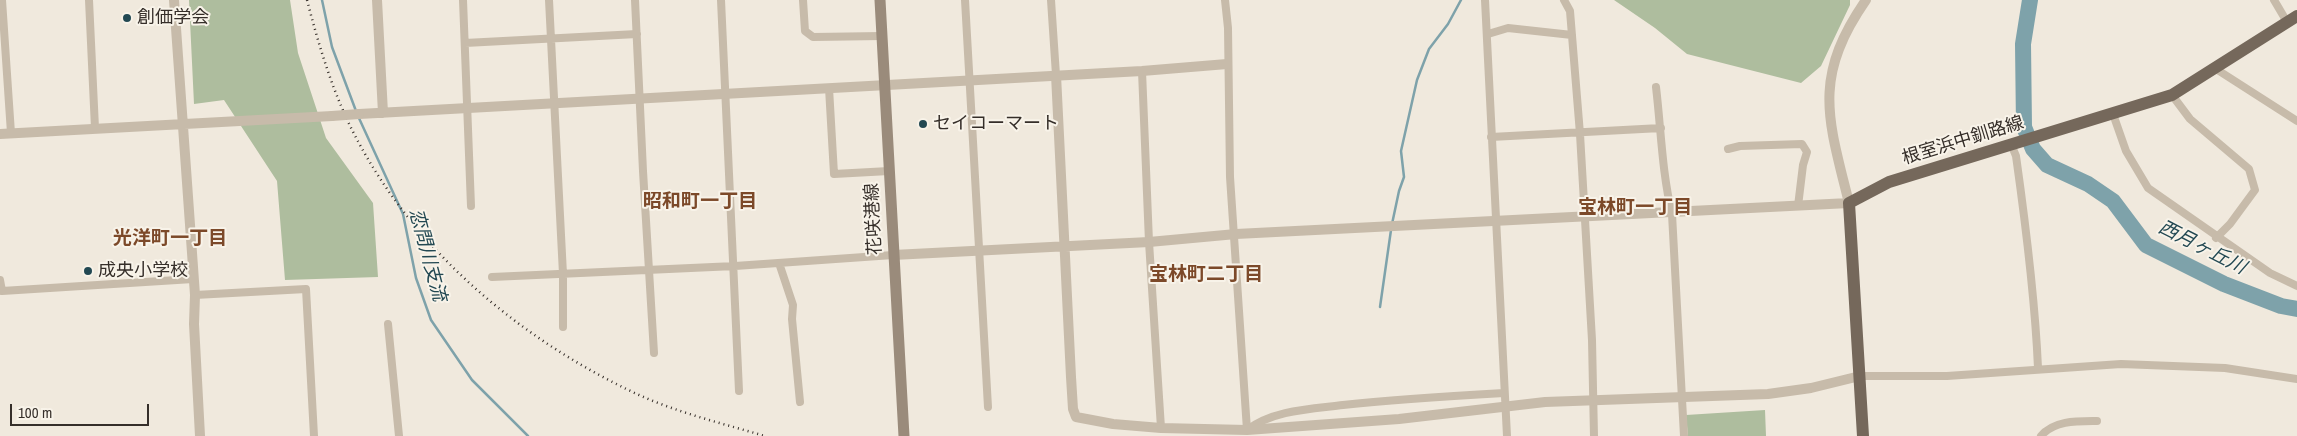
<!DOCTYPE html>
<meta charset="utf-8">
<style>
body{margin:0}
#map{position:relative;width:2297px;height:436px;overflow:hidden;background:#f0e9dd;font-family:"Archivo Narrow",sans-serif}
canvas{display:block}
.scale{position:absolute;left:10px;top:404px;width:139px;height:22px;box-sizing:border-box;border:2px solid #352e29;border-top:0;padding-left:6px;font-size:15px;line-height:18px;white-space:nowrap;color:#352e29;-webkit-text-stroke:4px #f8f3e9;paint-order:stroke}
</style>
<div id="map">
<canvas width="2297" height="436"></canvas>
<div class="scale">100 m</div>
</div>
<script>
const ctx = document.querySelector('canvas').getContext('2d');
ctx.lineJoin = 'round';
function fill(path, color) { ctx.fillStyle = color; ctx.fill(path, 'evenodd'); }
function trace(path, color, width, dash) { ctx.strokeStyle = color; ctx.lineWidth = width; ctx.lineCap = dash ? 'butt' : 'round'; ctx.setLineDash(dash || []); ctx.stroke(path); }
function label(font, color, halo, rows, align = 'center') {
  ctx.font = font + ' "Archivo Narrow","Noto Sans JP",sans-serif'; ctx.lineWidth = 4; ctx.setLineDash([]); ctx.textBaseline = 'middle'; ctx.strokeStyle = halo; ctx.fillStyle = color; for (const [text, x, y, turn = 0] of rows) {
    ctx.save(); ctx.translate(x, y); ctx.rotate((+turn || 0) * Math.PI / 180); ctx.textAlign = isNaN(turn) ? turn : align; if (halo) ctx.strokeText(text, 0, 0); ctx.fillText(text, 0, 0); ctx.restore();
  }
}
const green = new Path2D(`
 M189,0H290L298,53L326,138L373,203L378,277L285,280L277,181L224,100L194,104Z
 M1614,0H1850V5L1821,66L1801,83L1687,54L1655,28Z
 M1765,410L1766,436H1688L1686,415Z`);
const stream = new Path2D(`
 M322,0L332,47L356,111
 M358,116L403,214L416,278L431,320L472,380L528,436
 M1392,224L1399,191L1404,177L1401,151L1417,80L1429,49L1448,24L1461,0
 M1380,307L1391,230`);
const river = new Path2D(`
 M2030,0L2023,44L2024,127L2033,149L2047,165L2088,184L2113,201L2146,245L2224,284L2281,306L2297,309`);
const minor = new Path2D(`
 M2,0L11,133
 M89,0L95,128
 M463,0L471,206
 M549,0L563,274V327
 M635,0L643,171L654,353
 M721,0L739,391
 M803,0L805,31L813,37L882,36
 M965,0L988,407
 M1051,0L1056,75
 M1225,0L1228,28L1230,177L1247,430
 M1485,0L1507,436
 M1564,0L1570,11L1580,134L1592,340L1594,436
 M2274,0L2287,22
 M1488,34L1508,28L1572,35
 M465,43L637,34
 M2216,69L2297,121
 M1142,71L1149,242L1161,428
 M1656,87C1661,129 1662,173 1672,214L1684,436
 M829,88L834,174L889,171
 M2172,95L2190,119L2249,169L2255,190L2230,224L2216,238
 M2113,114L2126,151L2148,188L2270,273L2297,286
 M1491,137L1661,128
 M2011,144L2016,156C2026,227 2035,297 2038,368
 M1728,149L1740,146L1802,144L1807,152L1803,165L1798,206
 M779,263L793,305L792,319L800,402
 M492,277L735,266L893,255
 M0,280L2,291L193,279
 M195,295L306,289L314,436
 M388,324L399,436
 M1860,376H1947L2121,364L2225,368L2297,379
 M1247,430C1273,410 1311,409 1343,405C1397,399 1450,396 1504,393
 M2041,436C2054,420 2078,421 2097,421`);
const tertiary = new Path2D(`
 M174,0L195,295L194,324L200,436
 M377,0L383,113
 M1056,75L1071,377L1073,409L1076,417L1113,424L1161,428L1247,430L1399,419L1545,402L1768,394L1811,388L1860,376
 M359,114L1142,71L1227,64
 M0,134L332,116
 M893,255L1149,242L1236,234L1849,203C1828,118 1812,78 1866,0`);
const secondary = new Path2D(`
 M880,0L904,436`);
const primary = new Path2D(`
 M1863,436L1849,203L1889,182L2172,95L2297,16`);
const rail = new Path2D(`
 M307,0C320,50 335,100 360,145C421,257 525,342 639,395C679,413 724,424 765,436`);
const tertiaryBridge = new Path2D(`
 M332,116L359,114`);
const markers = [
 [127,18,5,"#224852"],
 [923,124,5,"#224852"],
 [88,271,5,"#224852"]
];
const poiNames = [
 ["創価学会",137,18],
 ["セイコーマート",933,124],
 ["成央小学校",98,271]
];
const streetNames = [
 ["根室浜中釧路線",1963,141,-17],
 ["花咲港線",874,219,-93]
];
const neighbourhoodNames = [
 ["昭和町一丁目",700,202],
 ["宝林町一丁目",1635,208],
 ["光洋町一丁目",170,239],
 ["宝林町二丁目",1206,275]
];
const waterNames = [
 ["西月ヶ丘川",2202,248,27],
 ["恋問川支流",427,255,75]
];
fill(green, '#aebd9e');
trace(stream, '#7ea2aa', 2.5);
trace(river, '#7ea2aa', 16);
trace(minor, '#c7bbaa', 8);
trace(tertiary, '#c7bbaa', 10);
trace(secondary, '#9a8b7b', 11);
trace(primary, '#75685b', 12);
trace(rail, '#352e29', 2.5, [1, 4]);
trace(tertiaryBridge, '#c7bbaa', 10);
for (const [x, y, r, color] of markers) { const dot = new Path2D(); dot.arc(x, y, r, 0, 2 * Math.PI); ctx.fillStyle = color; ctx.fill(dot); trace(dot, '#f8f3e9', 2); }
label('18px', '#352e29', '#f8f3e9', poiNames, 'left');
label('18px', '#352e29', '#f8f3e9', streetNames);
label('bold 19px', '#7c4929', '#f8f3e9', neighbourhoodNames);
label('italic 19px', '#224852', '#f8f3e9', waterNames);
</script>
